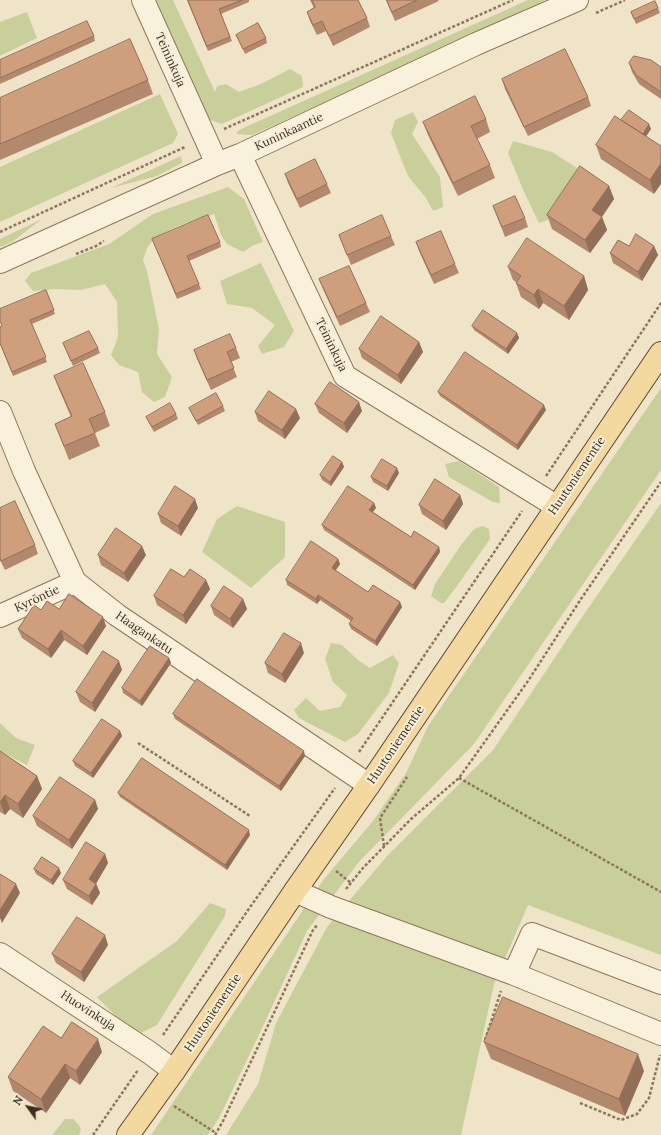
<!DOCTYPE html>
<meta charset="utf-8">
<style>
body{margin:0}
#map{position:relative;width:661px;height:1135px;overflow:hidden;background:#f0e4c8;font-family:Lora,serif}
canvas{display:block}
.north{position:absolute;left:8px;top:1087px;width:40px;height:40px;-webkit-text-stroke:3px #f7eed8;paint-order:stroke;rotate:303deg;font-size:11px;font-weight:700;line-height:16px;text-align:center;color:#3d2e20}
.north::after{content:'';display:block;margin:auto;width:14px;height:18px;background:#3d2e20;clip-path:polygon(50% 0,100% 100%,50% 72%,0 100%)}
</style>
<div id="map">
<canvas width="661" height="1135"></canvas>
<div class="north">N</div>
</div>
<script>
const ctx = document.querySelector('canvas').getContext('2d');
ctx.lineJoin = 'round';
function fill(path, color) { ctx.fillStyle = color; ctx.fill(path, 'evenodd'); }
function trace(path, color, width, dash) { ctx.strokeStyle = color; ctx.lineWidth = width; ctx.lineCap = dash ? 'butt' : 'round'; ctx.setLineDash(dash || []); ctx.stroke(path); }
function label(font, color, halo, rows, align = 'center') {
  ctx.font = font + ' Lora,serif'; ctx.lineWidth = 4; ctx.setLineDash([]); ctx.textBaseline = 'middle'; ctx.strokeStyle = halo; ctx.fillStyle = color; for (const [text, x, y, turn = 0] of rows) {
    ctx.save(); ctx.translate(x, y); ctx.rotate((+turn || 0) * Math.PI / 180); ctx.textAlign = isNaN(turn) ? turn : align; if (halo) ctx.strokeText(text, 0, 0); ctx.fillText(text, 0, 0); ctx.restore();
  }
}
const green = new Path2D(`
 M156,0H173L215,92L217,86L226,84L239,92L261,84L290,69L302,76L303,87L222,124L210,120L197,94Z
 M528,0H545L537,7L252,135L236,134L239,130Z
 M27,12L37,38L0,56V22Z
 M160,94L178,134L173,143L0,222V167Z
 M413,112L418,122L412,134L440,177L443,207L433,211L426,198L408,176L391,133L395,120Z
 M513,141L552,152L577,168L572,187L551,219L539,223L524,192L508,153Z
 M181,156L182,163L157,176L111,188Z
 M228,187L244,199L263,242L254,245L243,252L227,244L221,235L214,214C194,220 162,229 149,245C146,249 145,255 143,260L147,271L159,329L157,354L172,377L165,397L154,402L142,392L138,372L119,365L111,355L118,337L117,302L105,284L81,290L55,289L33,291L25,281L31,273L109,244L153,214Z
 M42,219L12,242L0,247V239Z
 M261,263L294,331L284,347L262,354L258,346L275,325L252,308L227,304L220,281Z
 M661,388V470L474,744L358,863L307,931L258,1037L219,1118L208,1135H151L324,879L373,821L406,773L428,726Z
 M459,461L499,487L500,503L493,502L449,477L445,464Z
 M661,503V955L528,905L494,984L461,1135H226L258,1084L276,1023L327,927L387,856L493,750L580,620Z
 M237,506L285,522V557L251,588L202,552L217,519Z
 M483,526L489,529L490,539L457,586L444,603H441L431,596L435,584L461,545L474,529Z
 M331,643L342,645L358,660L370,668L393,655L399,663L389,693L358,734L345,742L299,718L294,710L306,698L320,711L340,707L347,695L333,682L325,659Z
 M0,723L16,738L35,745L27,765L0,751Z
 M210,903L226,909L225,916L157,1025L139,1034L126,1027L97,997L177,941Z
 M65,1119H73L79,1125L81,1130L79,1135H52Z`);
const path = new Path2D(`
 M596,13L625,0
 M224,129L513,0
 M0,232L185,147
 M76,254L96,246L104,241
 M546,476L661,303
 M138,743L250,816
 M359,752L522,511
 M459,778L661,892
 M384,846L380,818L407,777
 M336,871L351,883
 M346,889L363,868L411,819L459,778L528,681L581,599L661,482
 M163,1035L248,910L335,788
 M485,1040L501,991
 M580,1103L621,1120L637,1114L649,1098L660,1055
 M174,1106L216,1133
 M93,1135L138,1070
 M215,1135L223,1121L313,930L318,924`);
const minor = new Path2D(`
 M143,0L217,164
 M240,155L345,376L556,506
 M0,262L217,164L240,155L476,44L577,0
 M0,412L24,471L75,582L117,615L369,785
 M0,616L75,582
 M295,891L331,907L514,974L661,1034
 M0,954L150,1053L174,1071
 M514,974L532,934L661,983`);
const major = new Path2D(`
 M128,1135L174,1071L295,891L369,785L661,353`);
const wall = new Path2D(`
 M187,0H249V2L221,14L232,41L208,51Z
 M310,0H358L367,18L370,27L333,46L326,31L317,35L310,21L307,12L314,8Z
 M386,0H438L439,1L395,21Z
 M658,8L660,13L636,24L631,12Z
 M236,35L266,38L267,43L245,54Z
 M94,36L95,41L0,84V60Z
 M629,63L661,67V99L639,84L632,72Z
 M502,79L588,97L591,106L528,136L505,89Z
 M148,80L153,94L0,160V98Z
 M486,119L490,132L477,139L490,165L495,178L458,196L428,135L423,122Z
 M621,120L651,129L646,136L654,194L601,159L596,145Z
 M285,174L327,184L331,193L300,208L288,183Z
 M609,186L614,199L602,217L607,230L590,253L552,229L547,215Z
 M493,206L525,218L528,227L505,237Z
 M339,235L391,236L395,245L351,265Z
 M220,242L221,247L189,261L201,289L177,299L154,243Z
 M416,242L455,264L459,273L434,284L419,251Z
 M629,246H654L658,255L642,281L613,263L610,253Z
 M508,267L584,276L588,290L569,320L543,303L539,309L521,297L516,283V282L513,280Z
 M319,279L366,303L370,312L340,326L323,289Z
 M46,290L55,314L32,324L47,362L13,376L0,344L2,326Z
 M472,326L517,333L519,338L508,354L474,330Z
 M419,342L423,352L401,384L362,358L359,349Z
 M63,343L98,348L100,353L73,366Z
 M236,348L240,358L231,362L237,377L211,390L197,359L194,350Z
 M54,376L105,412L110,426L95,433L100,446L69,460L60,437L55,424L71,417L59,389Z
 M438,392L546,410L518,450L440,396Z
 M315,404L362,411L347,433L319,413Z
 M223,406L225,411L198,425L191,412L189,408Z
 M255,412L300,418L285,439L258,421Z
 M176,414L178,419L154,432L148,421L146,417Z
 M342,462L344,467L331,486L322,480L320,475Z
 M399,473L388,491L373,482L371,477Z
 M460,495L463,504L446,530L422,514L419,505Z
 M374,503L376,508L373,512L411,537L439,547L440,552L415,590L324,530L322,525Z
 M0,508L35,545L38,554L5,570L0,560Z
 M198,508L181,536L161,523L158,514Z
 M98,555H146L128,582L101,565Z
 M338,559L340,564L335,570L368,592L400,602L402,607L377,646L351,629L349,624L351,621L320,600L317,604L287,585L286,580Z
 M184,577L206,580L210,589L186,624L157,605L154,596Z
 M243,599L247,609L233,628L214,615L211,606Z
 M59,609L106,626L87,655L64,640L51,658L22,638L18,629L41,610Z
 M304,653L285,683L268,673L265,663Z
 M169,658L171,663L142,706L123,693L122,688Z
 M122,670L95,712L80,702L76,692Z
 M173,714L305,756L281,791L175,719Z
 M120,731L122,736L93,778L75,766L73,761Z
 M0,751L37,776L42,789L23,818L10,809L5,815L0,812Z
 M118,793L250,835L227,870L120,797Z
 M95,800L98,809L72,849L37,826L33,816Z
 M105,854L108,863L96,883L100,893L92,905L67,889L63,880Z
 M34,869L61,873L53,885L36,874Z
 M108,945L84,982L56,963L52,954Z
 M61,1038L102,1052L80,1085L70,1078L46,1113L13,1091L8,1077Z
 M484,1042L644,1071L625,1116L491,1059Z`);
const shadedWall = new Path2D(`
 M649,124L651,129L641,144L639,139Z
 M661,163V184L654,194L650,180Z
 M609,186L614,199L601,218L602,217L607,230L590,253L585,240L592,210Z
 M654,246L658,255L642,281L638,272Z
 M584,276L588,290L569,320L564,306Z
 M538,289L543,303L539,309L534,295Z
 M517,333L519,338L508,354L506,349Z
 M419,342L423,352L401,384L398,375Z
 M359,402L362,411L347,433L344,423Z
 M544,405L546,410L518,450L517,445Z
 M296,409L300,418L285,439L282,430Z
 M342,462L344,467L331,486L330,482Z
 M397,468L399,473L388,491L387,486Z
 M460,495L463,504L446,530L443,521Z
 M195,499L198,508L181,536L178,526Z
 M374,503L376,508L371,514L369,510Z
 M142,546L146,555L128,582L124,573Z
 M439,547L440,552L415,590L413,585Z
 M338,559L340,564L334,573L332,568Z
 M206,580L210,589L186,624L183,615Z
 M318,595L320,600L317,604L316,599Z
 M243,599L247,609L233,628L230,619Z
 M400,602L402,607L377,646L375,641Z
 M103,617L106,626L87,655L83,646Z
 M61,630L64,640L51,658L48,649Z
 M301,643L304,653L285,683L282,674Z
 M169,658L171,663L142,706L140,701Z
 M119,661L122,670L95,712L92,703Z
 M120,731L122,736L93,778L91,773Z
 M304,751L305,756L281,791L279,786Z
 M37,776L42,789L23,818L18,804Z
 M5,795L10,809L5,815L0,802Z
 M95,800L98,809L72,849L69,840Z
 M249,830L250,835L227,870L225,865Z
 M105,854L108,863L93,889L89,879Z
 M59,868L61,873L53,885L51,880Z
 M16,884L20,893L2,923L0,918V910Z
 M96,884L100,893L92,905L89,896Z
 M105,935L108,945L84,982L81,972Z
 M98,1039L102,1052L80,1085L76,1071Z
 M638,1054L644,1071L625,1116L619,1099Z
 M65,1064L70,1078L46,1113L41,1099Z`);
const building = new Path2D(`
 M188,0H242L219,9L230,37L207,46Z
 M312,0H358L367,18L329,36L322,21L313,25L307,12L315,7Z
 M387,0H417L392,12Z
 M655,1L658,8L634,19L631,12Z
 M87,21L94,36L0,78V60Z
 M258,23L266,38L243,49L236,35Z
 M130,39L148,80L0,144V98Z
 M565,49L588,97L524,127L502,79Z
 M634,56L651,60L661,67V92L636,75L629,63Z
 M475,96L486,119L471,126L490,165L453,183L423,122Z
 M629,110L649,124L643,134L621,120Z
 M615,116L661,146V163L650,180L596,145Z
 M315,159L327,184L297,199L285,174Z
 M580,166L609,186L592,210L602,217L585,240L547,215Z
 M515,196L525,218L502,227L493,206Z
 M208,215L220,242L187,256L199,284L176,294L152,239Z
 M382,215L391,236L347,255L339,235Z
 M441,231L455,264L431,275L416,242Z
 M636,234L654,246L638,272L610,253L618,240L629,246Z
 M527,238L584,276L564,306L538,289L534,295L516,283L521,276L508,267Z
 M349,266L366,303L337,317L319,279Z
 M46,290L54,310L30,320L46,357L12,372L0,343V327L2,326L0,321V309Z
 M483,310L517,333L506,349L472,326Z
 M381,316L419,342L398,375L359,349Z
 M89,331L98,348L71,361L63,343Z
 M230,334L236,348L227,352L234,368L207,380L194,350Z
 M465,352L544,405L517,445L438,392Z
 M83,363L105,412L89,419L95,433L64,446L55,424L72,416L54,376Z
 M330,382L359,402L344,423L315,404Z
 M269,391L296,409L282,430L255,412Z
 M216,393L223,406L196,421L189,408Z
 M170,403L176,414L152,427L146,417Z
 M333,456L342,462L330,482L320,475Z
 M382,459L397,468L387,486L371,477Z
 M435,479L460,495L443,521L419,505Z
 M175,486L195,499L178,526L158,514Z
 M348,486L374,503L369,510L411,537L414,531L439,547L413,585L322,525Z
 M15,501L35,545L1,561L0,558V508Z
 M116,528L142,546L124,573L98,555Z
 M311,541L338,559L332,568L368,592L373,585L400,602L375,641L349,624L353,618L318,595L316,599L286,580Z
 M171,569L184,577L190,569L206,580L183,615L154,596Z
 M224,586L243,599L230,619L211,606Z
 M69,594L103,617L83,646L61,630L48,649L18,629L34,605L41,610L47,601L59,609Z
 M284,633L301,643L282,674L265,663Z
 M150,646L169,658L140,701L122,688Z
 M103,651L119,661L92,703L76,692Z
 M197,679L304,751L279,786L173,714Z
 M102,719L120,731L91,773L73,761Z
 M0,751L37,776L18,804L5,795L0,802Z
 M142,758L249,830L225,865L118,793Z
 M60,777L95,800L69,840L33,816Z
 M86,842L105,854L89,879L96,884L89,896L63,880Z
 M42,857L59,868L51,880L34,869Z
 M0,874L16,884L0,910Z
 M77,917L105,935L81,972L52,954Z
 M503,997L638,1054L619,1099L484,1042Z
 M72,1022L98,1039L76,1071L65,1064L41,1099L8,1077L43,1026L61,1038Z`);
const streetNames = [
 ["Teininkuja",170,60,66],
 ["Kuninkaantie",289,132,-25],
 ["Teininkuja",331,345,64],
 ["Huutoniementie",577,476,-56],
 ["Kyröntie",37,599,-25],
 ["Haagankatu",144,633,34],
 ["Huutoniementie",396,745,-56],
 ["Huovinkuja",88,1011,33],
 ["Huutoniementie",213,1013,-56]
];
fill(green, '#c9cf9b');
trace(minor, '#8d765c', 24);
trace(major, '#5b4430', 24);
trace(path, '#8d765c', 2.5, [3, 2]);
trace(minor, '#faf1dc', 22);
trace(major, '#f3d9a0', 22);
fill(wall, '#b2896c');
fill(shadedWall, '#916f58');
fill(building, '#cf9f7d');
trace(building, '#916f58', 1);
label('12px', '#3d2e20', '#f7eed8', streetNames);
</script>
